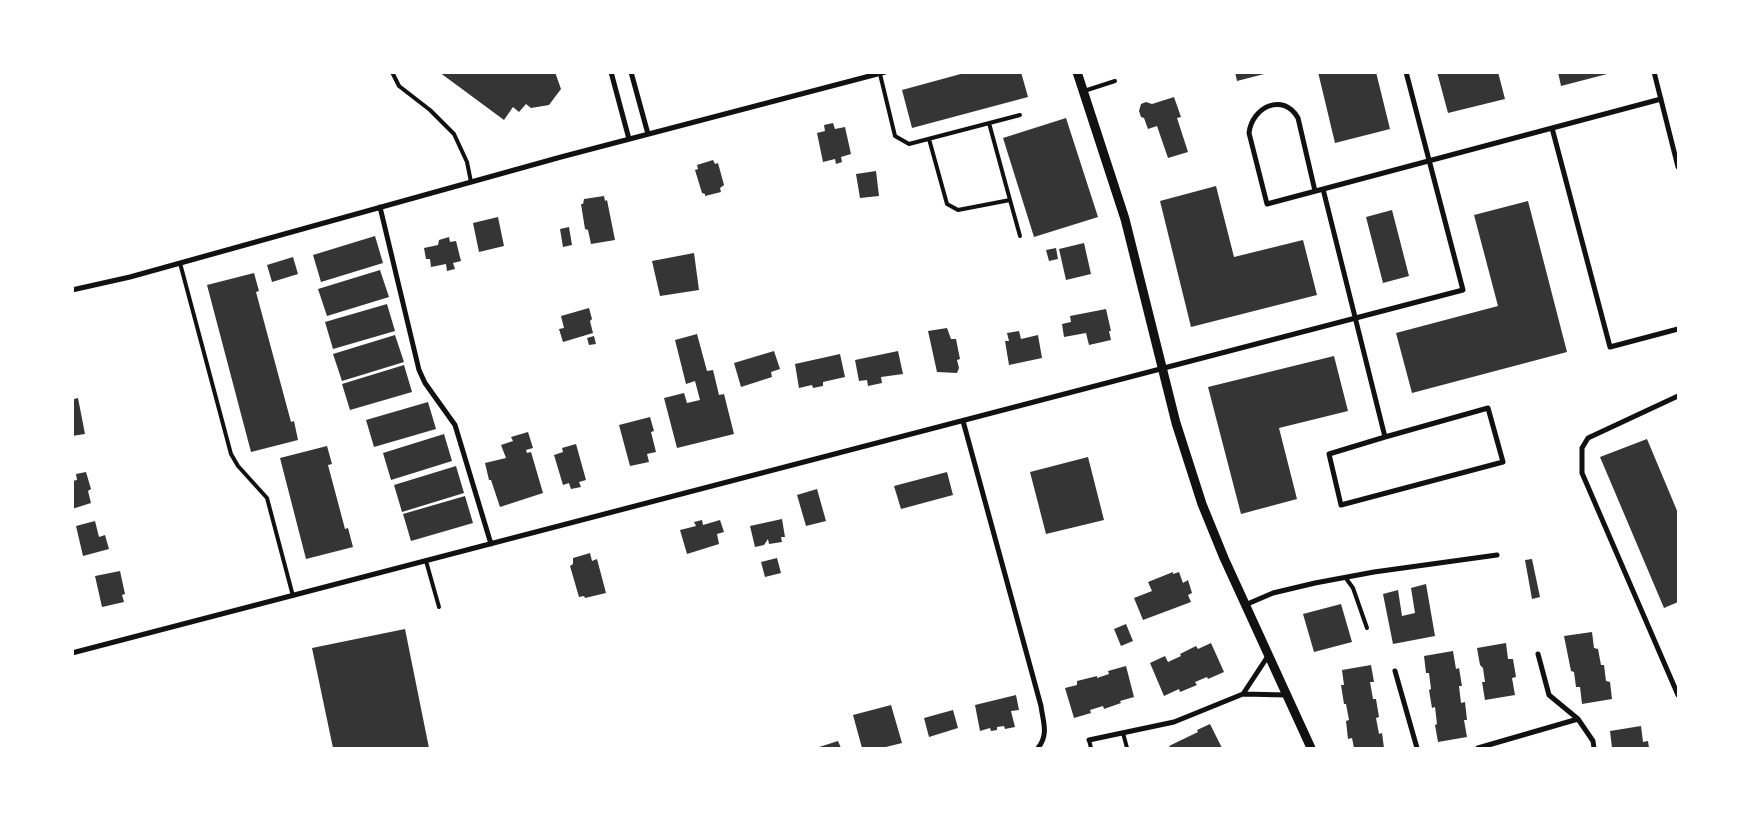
<!DOCTYPE html>
<style>
body{margin:0}
#map{position:relative;width:1751px;height:821px;overflow:hidden;background:#fff;font-family:"DM Sans",sans-serif}
canvas{display:block}
.frame{position:absolute;inset:0;border:74px solid #fff;pointer-events:none}
</style>
<div id="map">
<canvas width="1751" height="821"></canvas>
<div class="frame"></div>
</div>
<script>
const ctx = document.querySelector('canvas').getContext('2d');
ctx.lineJoin = 'round';
function fill(path, color) { ctx.fillStyle = color; ctx.fill(path, 'evenodd'); }
function trace(path, color, width, dash) { ctx.strokeStyle = color; ctx.lineWidth = width; ctx.lineCap = dash ? 'butt' : 'round'; ctx.setLineDash(dash || []); ctx.stroke(path); }
const building = new Path2D(`
 M439,72H555L561,89L549,105L531,108L526,104L519,112L513,107L504,120Z
 M968,72H1021L1028,97L912,128L902,90Z
 M1235,72H1268V73L1237,81Z
 M1318,72H1376L1390,129L1335,143Z
 M1437,72H1498L1505,99L1448,113Z
 M1558,72H1610L1611,73L1561,86Z
 M1174,97L1181,117L1177,118L1188,152L1168,158L1157,126L1148,129L1144,118L1141,117L1139,111L1141,104L1146,102L1152,104Z
 M1066,118L1098,217L1034,237L1003,138Z
 M833,123L835,129L845,127L851,154L841,157L842,162L836,164L835,159L823,162L817,133L825,131L824,125Z
 M713,160L715,164L718,163L724,185L720,188L721,192L705,196V194L702,193L695,170L698,169L697,165Z
 M876,171L879,196L860,198L856,174Z
 M1216,186L1234,257L1303,240L1317,295L1191,327L1160,201Z
 M604,196L605,201L607,200L615,240L591,244L588,230L585,229L581,204H583L584,199Z
 M1528,201L1567,352L1412,393L1396,333L1498,306L1474,215Z
 M1392,210L1409,276L1383,283L1366,217Z
 M498,217L504,246L479,252L473,223Z
 M569,227L572,245L563,247L560,229Z
 M375,236L383,263L321,282L313,255Z
 M449,237L450,242L456,241L461,261L453,263L455,269L447,271L446,264L431,267L430,259H426L424,248L438,245L439,240Z
 M1084,243L1091,274L1066,280L1059,249Z
 M1056,248L1058,259L1049,261L1046,250Z
 M694,253L699,290L660,296L652,261Z
 M293,257L298,274L272,282L267,265Z
 M380,270L389,297L327,316L318,289Z
 M254,273L259,291L256,292L291,422L294,421L298,440L251,452L207,285Z
 M387,304L395,331L333,349L325,322Z
 M589,308L592,319L590,321L593,333L563,342L559,329L564,328L561,316Z
 M1106,309L1111,331H1109L1111,340L1089,345L1086,333L1064,337L1062,324L1071,322L1070,316Z
 M947,328L951,339H956L960,359L957,360L959,368L957,373L937,372L928,331Z
 M1019,331L1021,339L1038,335L1042,358L1009,365L1005,341H1009L1007,333Z
 M697,334L707,371L713,370L719,395L724,394L734,434L677,448L664,398L684,393L687,403L700,400L695,381L686,384L675,340Z
 M395,335L404,362L342,381L333,354Z
 M594,336L596,344L589,345L587,338Z
 M774,351L780,369L771,372L772,377L741,387L734,363Z
 M898,351L903,374L881,377L882,383L868,386L867,380L859,381L855,360Z
 M840,354L845,377L823,382V386L813,388L812,385L799,388L795,364Z
 M1334,356L1348,411L1279,428L1297,499L1241,514L1208,387Z
 M404,365L412,392L350,410L342,384Z
 M72,395L74,399L78,398L85,434L72,436Z
 M428,402L436,429L374,447L366,420Z
 M650,417L654,431L651,432L656,452L647,454L649,462L630,466L619,425Z
 M528,432L533,448L526,450L527,453L531,452L543,493L500,507L491,480H489L485,463L506,458L501,445L513,441L511,437Z
 M444,434L452,461L391,480L383,453Z
 M1647,439L1678,513V602L1664,608L1600,457Z
 M576,444L586,480L579,482L581,487L571,489L569,483L563,485L554,455L563,452L562,448Z
 M327,446L332,464L328,465L345,529L348,528L353,547L306,559L280,458Z
 M1088,457L1104,520L1046,534L1030,472Z
 M456,466L464,493L402,512L394,485Z
 M86,472L91,489L88,491L91,503L72,509V481L77,480L76,474Z
 M947,472L953,495L901,509L894,486Z
 M817,489L826,521L806,526L797,495Z
 M465,496L473,523L411,541L403,514Z
 M782,519L785,537H781L782,542L769,544L768,539L764,545L755,547L750,526Z
 M702,520L703,525L720,520L724,532L717,534L719,544L687,554L680,530L696,526L694,522Z
 M95,521L99,537L105,535L109,549L83,556L76,526Z
 M590,553L592,561L597,559L606,593L585,598L584,596L579,597L570,566L573,564V558Z
 M777,558L781,573L765,577L761,562Z
 M1532,559L1540,597L1532,599L1525,560Z
 M120,571L125,594L122,595L124,602L102,607L95,576Z
 M1173,572V574L1179,572L1183,583L1188,580L1192,593L1188,595L1191,602L1143,620L1134,598L1152,591L1148,582Z
 M1426,584L1435,636L1393,644L1383,594L1398,590L1402,616L1415,613L1411,588Z
 M1341,604L1352,642L1314,652L1303,614Z
 M1126,624L1133,641L1121,646L1114,629Z
 M405,629L429,748H333L312,648Z
 M1592,632L1594,648L1598,649L1601,665H1604L1606,681L1610,682L1612,699L1582,704L1580,687H1576L1574,672L1571,671L1564,636Z
 M1211,643L1224,672L1208,679L1207,677L1195,682L1197,685L1180,692L1179,689L1164,696L1150,663L1165,656L1168,662L1181,656L1180,654L1196,646L1198,649Z
 M1506,643L1508,659H1513L1516,677L1512,678L1515,695L1485,700L1482,682H1485L1483,668L1480,665L1477,648Z
 M1453,651L1456,669L1459,668L1462,686H1459L1461,703L1465,702L1467,720H1464L1467,737L1438,742L1435,725L1437,724L1435,707L1432,708L1429,690L1431,689L1429,673H1426L1424,656Z
 M1371,665L1374,682H1370L1373,699H1376L1379,717L1376,718L1379,734L1382,733L1384,748H1354L1352,738L1348,739L1346,721L1349,720L1346,704H1344L1341,685H1344L1342,670Z
 M1126,666L1134,697L1120,701L1121,703L1104,709L1103,706L1090,710L1091,713L1074,718L1065,688L1077,685V681L1097,676V678L1109,674L1108,671Z
 M1016,695L1019,710L1011,711L1015,727L1005,729L1004,726L997,727V730L991,731L990,728L980,731L975,705Z
 M891,705L902,743L882,748H862L853,715Z
 M953,710L958,728L929,737L924,718Z
 M1210,724L1222,748H1171L1169,746L1198,732L1197,730Z
 M1641,726L1643,742L1648,741L1649,748H1612L1610,731Z
 M838,741L841,748H816Z`);
const service = new Path2D(`
 M392,72L399,86L430,110L454,134L467,162L471,182
 M880,74L895,136L909,144L1020,115
 M1084,91L1115,81
 M929,139L947,204L958,210L1010,200L989,123
 M1010,200L1020,236
 M180,263L231,454L238,466L267,498L293,596
 M426,561L439,607
 M1345,577L1353,588L1367,628
 M1123,733L1127,748
 M1089,740L1091,748`);
const minor = new Path2D(`
 M611,72L629,139
 M631,72L648,134
 M1654,72L1678,167
 M1552,128L1610,347L1678,329
 M1323,189L1385,437L1488,408L1503,462L1341,505L1329,454L1385,437
 M1315,191L1298,118C1283,92 1252,107 1249,133L1267,204L1661,99
 M380,207L419,370L425,383L455,425L491,544
 M72,290L130,277L561,157L885,72
 M1678,396L1588,438L1582,448V473L1678,695
 M963,421L1041,706C1043,722 1049,734 1038,748
 M1245,605L1273,593L1315,583L1374,572L1497,555
 M72,653L1463,290L1406,72
 M1538,654L1549,695L1578,719L1593,741L1594,748
 M1395,671L1417,748
 M1243,694L1268,656
 M1089,740L1174,722L1243,694L1286,695
 M1478,748L1578,719`);
const tertiary = new Path2D(`
 M1077,72L1125,219L1176,423L1202,504L1224,558L1311,748`);
fill(building, '#353535');
trace(service, '#111', 4);
trace(minor, '#111', 5);
trace(tertiary, '#111', 9);
</script>
